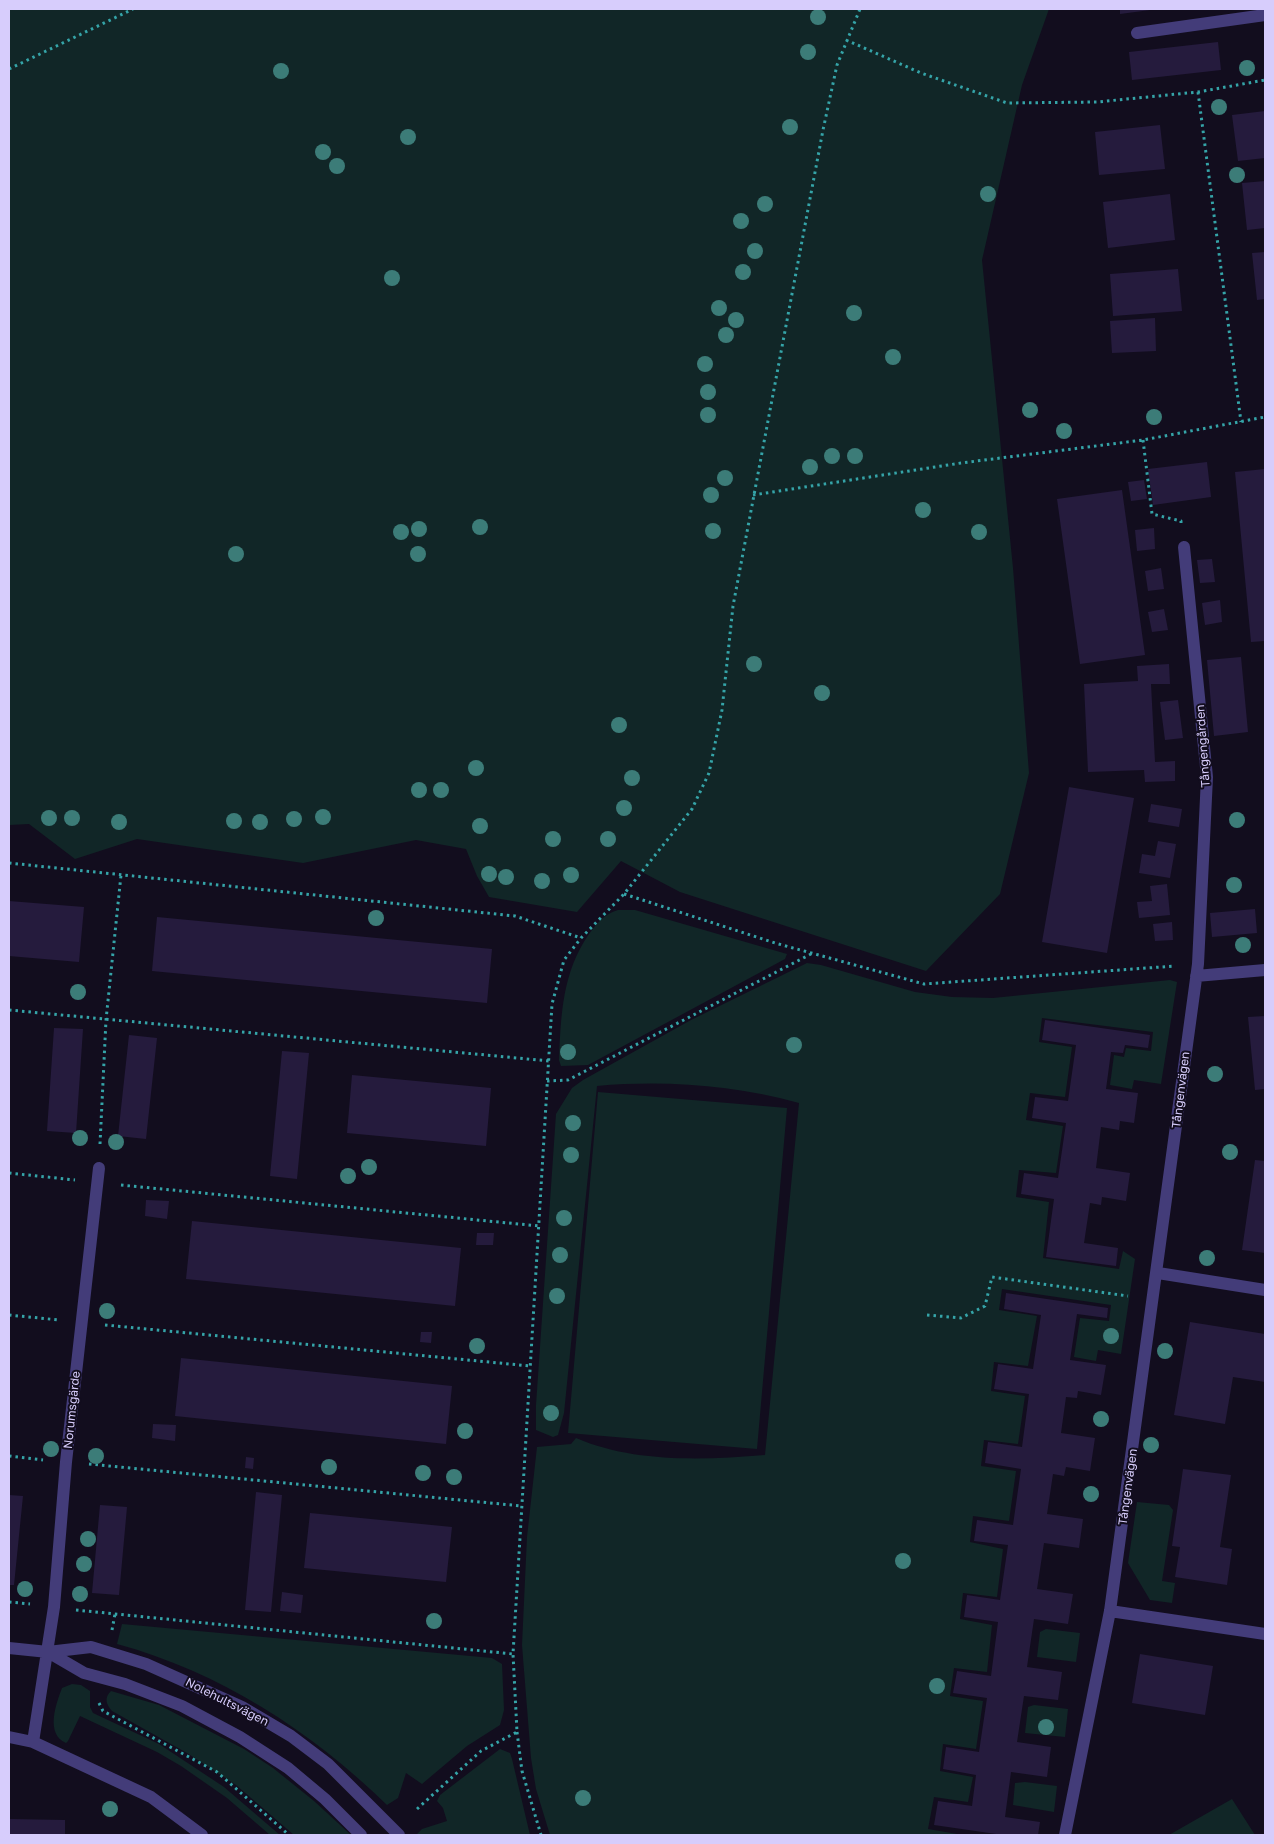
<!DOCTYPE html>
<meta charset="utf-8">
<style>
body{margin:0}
#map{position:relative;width:1274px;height:1844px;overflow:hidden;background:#120d1e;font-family:"Golos Text",sans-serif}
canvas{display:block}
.frame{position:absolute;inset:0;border:10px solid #d7cdfc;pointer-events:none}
</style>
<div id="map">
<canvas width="1274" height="1844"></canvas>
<div class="frame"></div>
</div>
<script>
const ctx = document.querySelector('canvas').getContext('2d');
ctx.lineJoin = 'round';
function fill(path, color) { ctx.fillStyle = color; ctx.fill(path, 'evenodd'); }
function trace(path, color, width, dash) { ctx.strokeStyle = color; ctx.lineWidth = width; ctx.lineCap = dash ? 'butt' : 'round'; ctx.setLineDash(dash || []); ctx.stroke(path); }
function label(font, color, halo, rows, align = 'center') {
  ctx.font = font + ' "Golos Text",sans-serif'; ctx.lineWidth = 4; ctx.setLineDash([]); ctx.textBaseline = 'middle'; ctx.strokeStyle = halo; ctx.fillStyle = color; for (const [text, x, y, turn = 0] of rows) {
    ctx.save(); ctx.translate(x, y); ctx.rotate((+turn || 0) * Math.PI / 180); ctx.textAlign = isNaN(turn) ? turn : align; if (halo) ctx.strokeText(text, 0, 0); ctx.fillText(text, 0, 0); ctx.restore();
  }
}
const green = new Path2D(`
 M9,9H1049L1022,85L982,260L1013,568L1029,773L1000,894L926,971L680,892L621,861L577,912L489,897L477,876L466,849L416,840L303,863L137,839L75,859L29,824L9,825Z
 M618,910H635L787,954L785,959L588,1065L561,1066L559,1060C561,1015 562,973 589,934C597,923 604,914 618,910Z
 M807,963L821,965L915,992L952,997L993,998L1170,980L1177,982L1161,1084L1134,1080L1132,1089L1110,1085L1114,1055L1124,1057L1126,1048L1151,1051L1153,1032L1042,1018L1039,1042L1072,1047L1065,1097L1030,1093L1026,1120L1063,1126L1056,1173L1019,1170L1016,1197L1049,1202L1043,1258L1119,1269L1123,1251L1135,1259L1121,1354L1098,1350L1096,1361L1074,1357L1080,1318L1109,1321L1111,1305L1002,1289L999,1310L1037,1316L1028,1366L994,1362L991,1391L1025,1396L1018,1444L984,1440L981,1466L1016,1471L1009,1521L973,1516L970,1542L1003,1549L997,1597L963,1593L960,1619L992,1625L987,1672L954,1668L950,1696L983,1701L976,1749L943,1744L940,1771L973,1777L968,1802L934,1797L928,1829L963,1835H550L536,1789L531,1758L522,1645L527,1537L537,1447L571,1444L576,1438C634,1463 703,1460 765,1455L799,1103C733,1085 665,1080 597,1086L564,1413L558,1435L553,1437L536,1430V1405L556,1114L572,1088L583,1080L691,1020Z
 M598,1092L787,1108L757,1449L568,1433Z
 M1137,1502L1169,1505L1173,1510L1162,1581L1175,1583L1172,1603L1150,1600L1128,1563Z
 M122,1624L492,1658L502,1664L504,1710L500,1725L467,1746L422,1784L406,1773L398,1798L387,1805C311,1731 220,1672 117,1644Z
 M1046,1629L1080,1633L1076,1662L1037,1657L1040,1632Z
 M72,1684L81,1685L90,1691V1707L93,1713L159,1744L224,1787L280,1835H270L227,1798L181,1766L157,1752L80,1716L68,1741L66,1743C45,1734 56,1704 62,1688Z
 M111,1691L159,1705L244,1749L273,1768L314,1801L351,1835H294L236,1785L187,1753L112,1711C106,1704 104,1698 111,1691Z
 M1034,1705L1068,1709L1065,1737L1025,1733L1028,1707Z
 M500,1749L510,1753L512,1759L530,1835H416L422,1829L447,1821L443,1808L437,1801L440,1795Z
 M1025,1782L1057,1786L1054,1812L1013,1805L1015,1783Z
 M1232,1799L1255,1835H1169Z`);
const building = new Path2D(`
 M1120,9H1150V10L1120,14Z
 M1218,42L1221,70L1132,80L1129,52Z
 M1265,111V158L1238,161L1232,115Z
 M1160,125L1165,169L1099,175L1095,132Z
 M1265,181V228L1247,230L1242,183Z
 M1170,194L1175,240L1108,248L1103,202Z
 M1265,252V299L1257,300L1252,253Z
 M1178,269L1182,311L1113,316L1110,274Z
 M1155,318L1156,351L1112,353L1110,321Z
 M1207,462L1211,497L1153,505L1148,469Z
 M1265,469V641L1251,642L1235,472Z
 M1144,480L1147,499L1131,501L1128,482Z
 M1122,490L1145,655L1080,664L1057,499Z
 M1154,528L1155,549L1137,551L1135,530Z
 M1212,559L1215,582L1200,583L1197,560Z
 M1161,568L1164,589L1148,591L1145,571Z
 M1220,600L1222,622L1205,625L1202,603Z
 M1164,609L1168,630L1152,632L1148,612Z
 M1241,657L1248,732L1214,736L1207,660Z
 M1169,664L1170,684H1151L1155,762L1175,761V781L1145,782L1144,770L1088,772L1084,684L1138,681L1137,666Z
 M1178,700L1183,738L1165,740L1160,702Z
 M1069,787L1134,798L1107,953L1042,942Z
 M1151,804L1182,809L1179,827L1148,822Z
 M1158,841L1176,844L1170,878L1139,873L1142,854L1155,856Z
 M1167,884L1170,915L1139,918L1137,902L1152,901L1150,886Z
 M9,901L84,907L79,962L9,956Z
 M1255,909L1257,933L1212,937L1210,913Z
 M157,917L492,949L487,1003L152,971Z
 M1172,922L1173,940L1155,941L1153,924Z
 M1265,1016V1089L1255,1090L1248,1017Z
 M1045,1020L1150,1035L1148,1048L1125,1045L1123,1053L1111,1052L1106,1089L1138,1093L1134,1123L1120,1121L1119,1130L1101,1127L1096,1168L1130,1173L1126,1201L1102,1197L1101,1205L1090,1203L1084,1243L1118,1248L1116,1266L1046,1257L1054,1199L1021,1194L1024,1173L1058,1178L1066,1123L1032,1118L1035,1097L1068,1101L1076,1045L1042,1040Z
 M54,1028L83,1029L76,1133L47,1131Z
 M129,1035L157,1038L146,1139L118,1136Z
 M282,1051L309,1053L297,1179L270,1176Z
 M352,1075L491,1088L486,1146L347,1133Z
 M1255,1160L1265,1161V1253L1242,1250Z
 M146,1200L169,1201L167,1219L145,1216Z
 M192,1221L461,1248L455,1306L186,1279Z
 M477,1233H494L493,1245H476Z
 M1006,1293L1108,1308L1107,1318L1077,1314L1070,1360L1106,1365L1101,1395L1078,1391L1077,1398L1066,1397L1061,1433L1095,1438L1090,1471L1066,1467L1064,1476L1053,1474L1047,1514L1083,1519L1079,1548L1044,1543L1037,1589L1073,1594L1068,1624L1034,1619L1027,1667L1062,1672L1058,1700L1024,1696L1017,1742L1051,1747L1047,1777L1011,1772L1005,1817L1040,1822L1038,1835H1003L934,1825L938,1801L972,1806L976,1775L943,1769L946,1747L979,1752L987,1698L953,1693L957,1671L991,1676L998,1622L964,1617L967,1595L1000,1600L1008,1545L974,1541L977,1520L1013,1525L1021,1469L985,1463L988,1442L1022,1447L1029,1394L994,1389L998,1364L1033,1369L1041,1315L1004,1309Z
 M1190,1322L1265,1334V1382L1233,1377L1225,1424L1174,1415Z
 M421,1332H432L431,1343L420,1342Z
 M181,1358L452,1386L446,1444L175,1416Z
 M153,1424L176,1425L175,1441L152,1438Z
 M246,1457L254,1458L253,1469L245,1468Z
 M1183,1469L1231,1475L1220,1547L1232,1549L1227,1585L1175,1577L1180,1547L1172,1546Z
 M256,1492L282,1495L271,1612L245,1610Z
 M9,1495L23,1496L14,1585H9Z
 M100,1505L127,1507L119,1595L92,1593Z
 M310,1513L452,1527L446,1582L304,1568Z
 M282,1592L303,1595L301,1613L280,1611Z
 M1140,1654L1213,1666L1205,1715L1132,1703Z
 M9,1819L65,1820V1835H9Z`);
const path = new Path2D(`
 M846,40L921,73L1007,103L1097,102L1198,92L1265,80
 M9,69L133,9
 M1198,92L1241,422
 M1143,440L1152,514L1181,521V523
 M753,495L961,463L1143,440L1265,417
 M9,863L515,916L581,938
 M624,894L775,943L924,984L1175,966
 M9,1010L549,1061
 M547,1081L568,1080L811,954
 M100,1144L106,1020L121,875
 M9,1173L75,1180
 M121,1185L539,1226
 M9,1315L59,1320
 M927,1315L961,1318L985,1306L992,1277L1128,1296
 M105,1325L530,1366
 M9,1456L43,1460
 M89,1464L522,1506
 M9,1602L30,1604
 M76,1610L513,1654
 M112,1630L115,1614
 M99,1703L103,1711L217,1772L289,1835
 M517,1732L522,1771L541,1835
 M417,1809L481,1751L517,1732L513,1654L552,1004L564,960L581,938L624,894L692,809L709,773L722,710L733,606L823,130L837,65L860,9`);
const minor = new Path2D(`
 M1137,33L1265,15
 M1196,976L1265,970
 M1158,1273L1265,1290
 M1110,1611L1265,1634
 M9,1648L48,1652L91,1647L146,1664L242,1707L291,1736L328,1764L399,1835
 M48,1652L84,1673L125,1684L182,1706L240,1737L288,1768L325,1799L361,1835
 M9,1737L33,1742L54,1607L66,1462L99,1168
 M33,1742L151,1797L202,1835
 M1065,1835L1110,1611L1198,964L1207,777L1184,547`);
const trees = [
 [818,17],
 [808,52],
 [1247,68],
 [281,71],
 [1219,107],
 [790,127],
 [408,137],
 [323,152],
 [337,166],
 [1237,175],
 [988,194],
 [765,204],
 [741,221],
 [755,251],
 [743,272],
 [392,278],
 [719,308],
 [854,313],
 [736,320],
 [726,335],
 [893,357],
 [705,364],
 [708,392],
 [1030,410],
 [708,415],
 [1154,417],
 [1064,431],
 [832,456],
 [855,456],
 [810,467],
 [725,478],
 [711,495],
 [923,510],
 [480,527],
 [419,529],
 [713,531],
 [401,532],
 [979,532],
 [236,554],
 [418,554],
 [754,664],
 [822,693],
 [619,725],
 [476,768],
 [632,778],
 [419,790],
 [441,790],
 [624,808],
 [323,817],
 [49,818],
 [72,818],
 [294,819],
 [1237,820],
 [234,821],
 [119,822],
 [260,822],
 [480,826],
 [553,839],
 [608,839],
 [489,874],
 [571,875],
 [506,877],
 [542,881],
 [1234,885],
 [376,918],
 [1243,945],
 [78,992],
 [794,1045],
 [568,1052],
 [1215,1074],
 [573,1123],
 [80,1138],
 [116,1142],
 [1230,1152],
 [571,1155],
 [369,1167],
 [348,1176],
 [564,1218],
 [560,1255],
 [1207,1258],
 [557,1296],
 [107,1311],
 [1111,1336],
 [477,1346],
 [1165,1351],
 [551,1413],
 [1101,1419],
 [465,1431],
 [1151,1445],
 [51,1449],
 [96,1456],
 [329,1467],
 [423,1473],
 [454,1477],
 [1091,1494],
 [88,1539],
 [903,1561],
 [84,1564],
 [25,1589],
 [80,1594],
 [434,1621],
 [937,1686],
 [1046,1727],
 [583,1798],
 [110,1809]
];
const streetNames = [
 ["Tångengården",1203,746,-94],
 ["Tångenvägen",1181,1090,-83],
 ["Norumsgärde",72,1410,-84],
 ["Tångenvägen",1128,1487,-82],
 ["Nolehultsvägen",227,1702,27]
];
fill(green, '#112627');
fill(building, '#251b3d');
trace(path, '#35a4a8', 3, [2.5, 4]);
trace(minor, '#433c79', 12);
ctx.fillStyle = '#3c7c78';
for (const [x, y] of trees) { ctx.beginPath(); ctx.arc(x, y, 8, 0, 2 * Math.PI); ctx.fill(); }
label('12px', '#d7cdfc', '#120d1e', streetNames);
</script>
